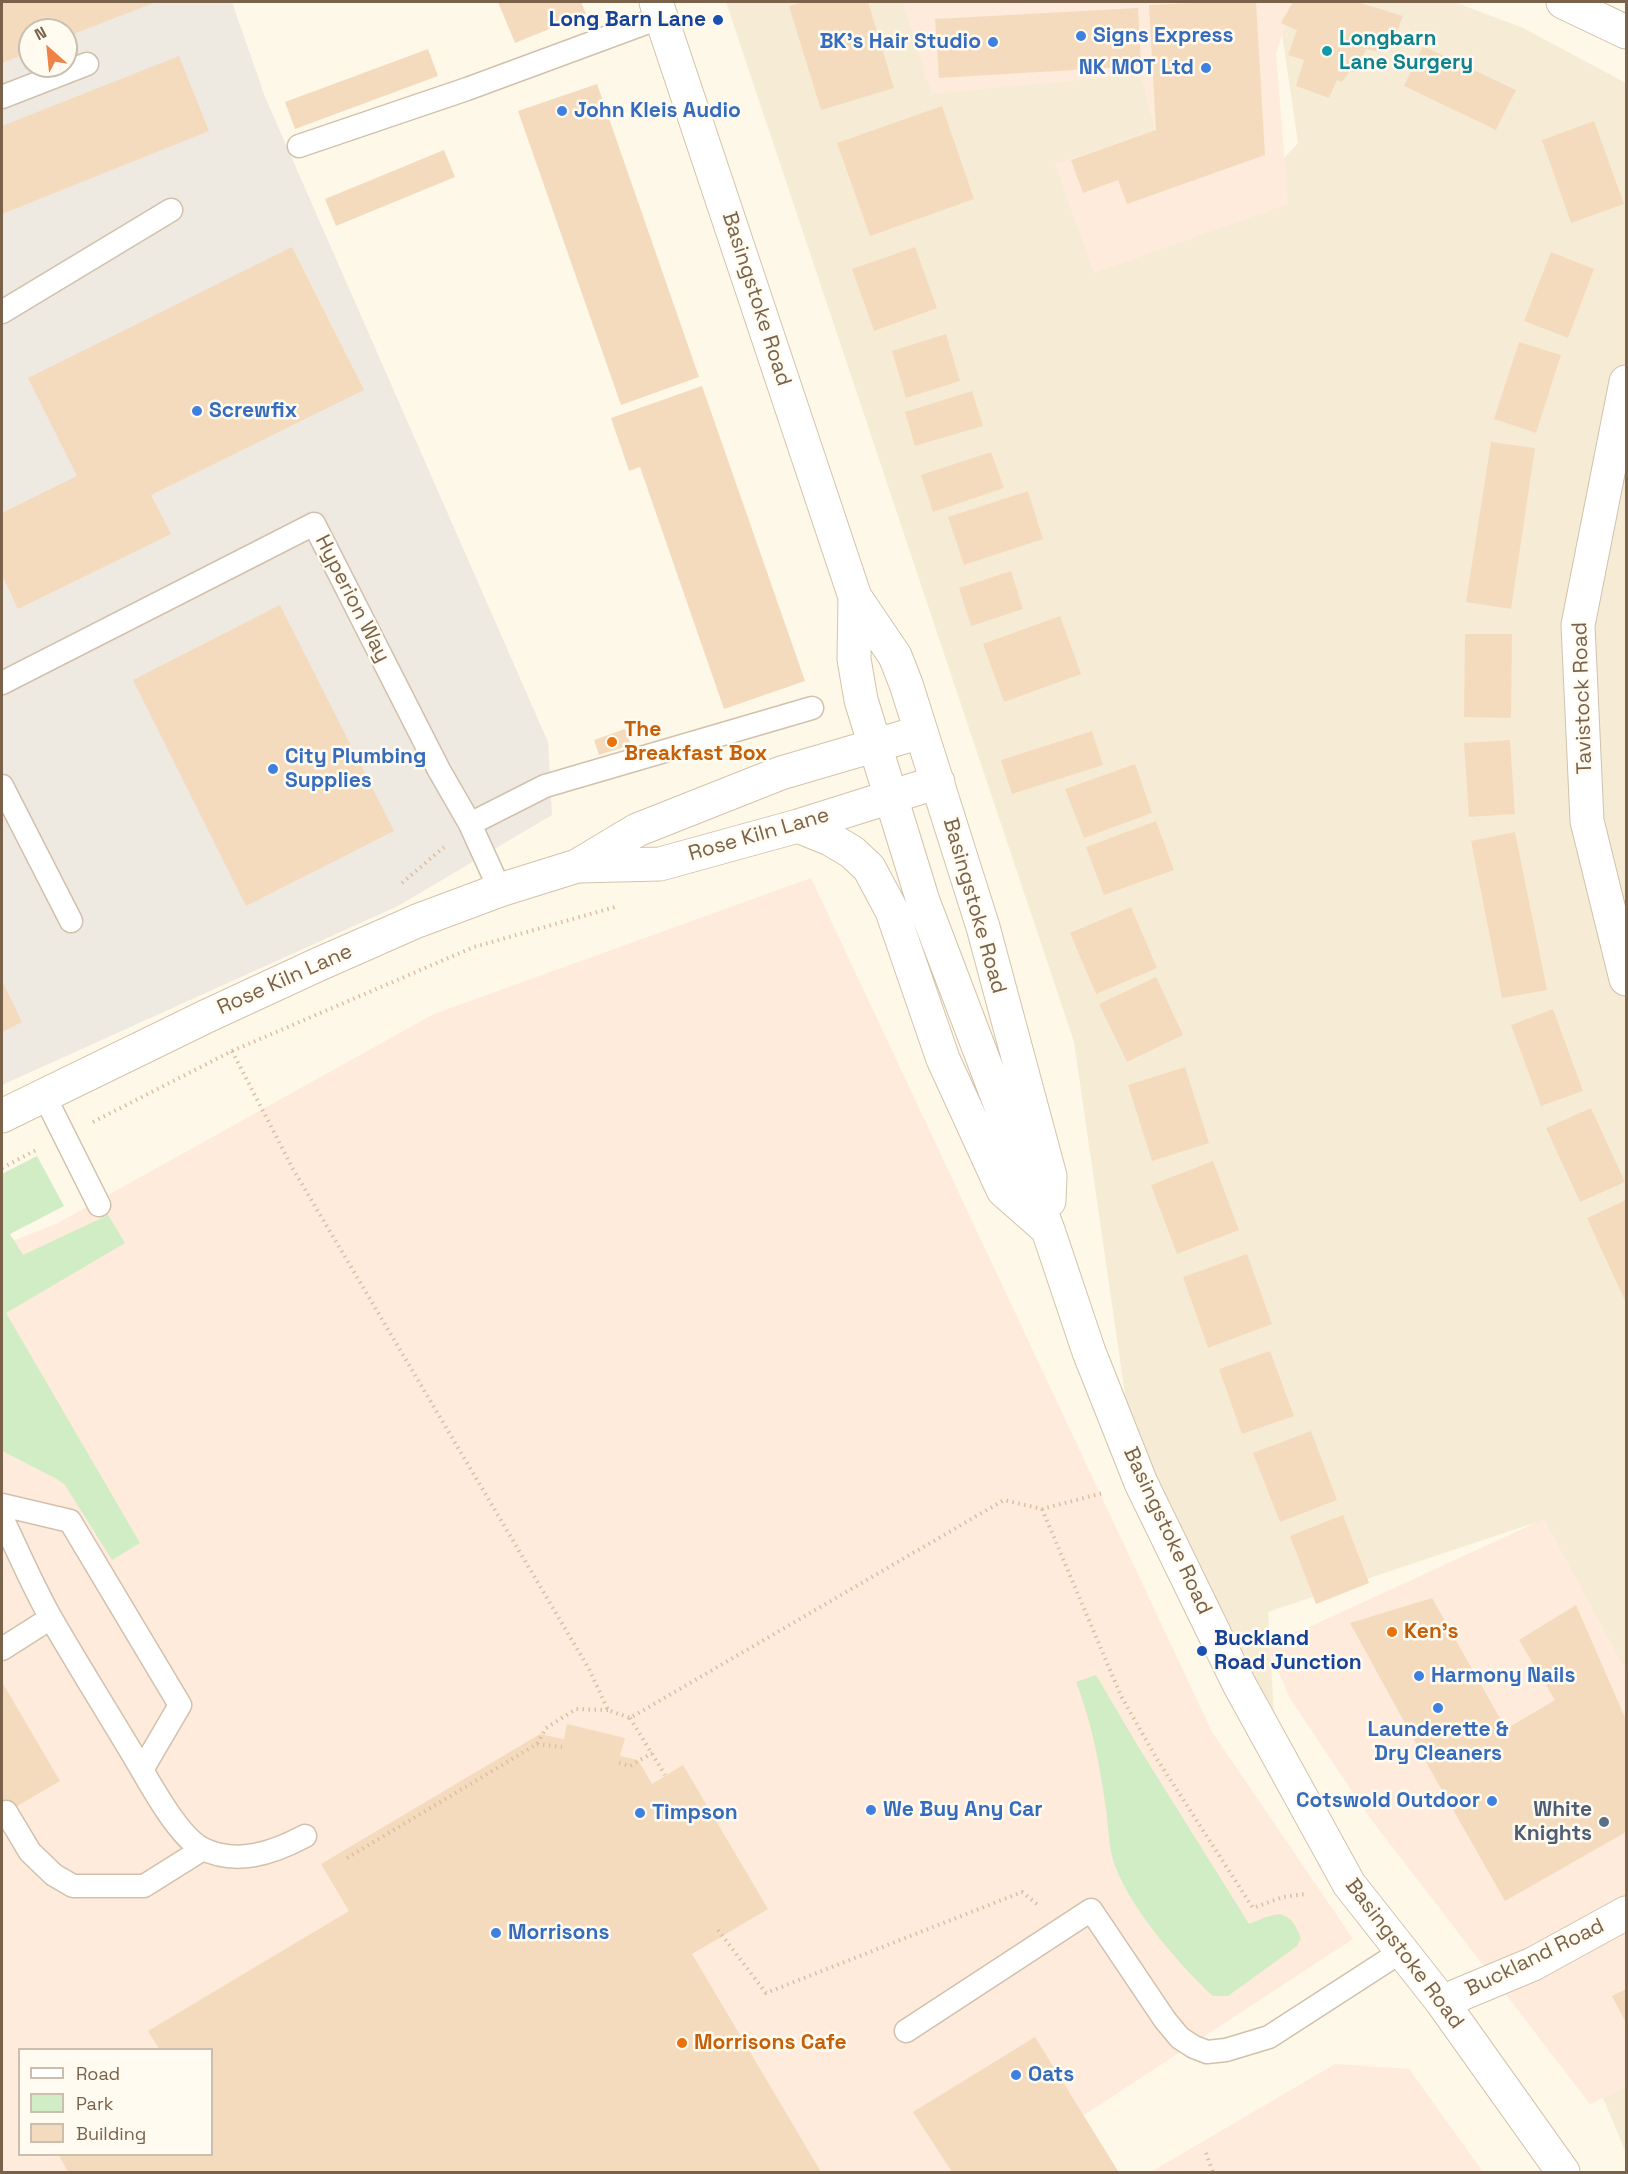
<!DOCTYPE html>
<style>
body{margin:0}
#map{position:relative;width:1628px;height:2174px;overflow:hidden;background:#fef8e8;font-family:"Space Grotesk",sans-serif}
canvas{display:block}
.frame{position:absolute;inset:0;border:3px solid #7a624a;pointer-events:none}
.legend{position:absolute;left:18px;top:2048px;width:195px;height:108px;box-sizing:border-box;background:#fffbf0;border:2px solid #cabeae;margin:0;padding:8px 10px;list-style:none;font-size:18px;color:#7a624a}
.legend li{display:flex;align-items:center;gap:12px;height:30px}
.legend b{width:30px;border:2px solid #cabeae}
.north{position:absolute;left:18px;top:18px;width:60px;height:60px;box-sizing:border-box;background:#fffbf0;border:2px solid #cabeae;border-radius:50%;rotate:333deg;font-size:16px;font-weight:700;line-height:24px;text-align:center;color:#7a624a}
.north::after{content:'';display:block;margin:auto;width:21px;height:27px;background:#ee8347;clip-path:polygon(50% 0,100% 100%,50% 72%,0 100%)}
</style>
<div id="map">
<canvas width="1628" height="2174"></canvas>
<div class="frame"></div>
<ul class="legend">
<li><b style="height:8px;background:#fff"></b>Road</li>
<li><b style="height:16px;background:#d0edc5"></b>Park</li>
<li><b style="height:16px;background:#f5dbbe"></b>Building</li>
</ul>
<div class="north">N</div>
</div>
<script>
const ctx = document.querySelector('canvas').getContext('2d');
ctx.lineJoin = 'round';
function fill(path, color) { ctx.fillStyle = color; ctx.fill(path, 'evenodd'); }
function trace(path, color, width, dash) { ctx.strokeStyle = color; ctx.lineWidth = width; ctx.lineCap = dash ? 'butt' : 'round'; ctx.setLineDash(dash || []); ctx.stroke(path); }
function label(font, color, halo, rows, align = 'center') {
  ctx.font = font + ' "Space Grotesk",sans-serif'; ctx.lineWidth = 5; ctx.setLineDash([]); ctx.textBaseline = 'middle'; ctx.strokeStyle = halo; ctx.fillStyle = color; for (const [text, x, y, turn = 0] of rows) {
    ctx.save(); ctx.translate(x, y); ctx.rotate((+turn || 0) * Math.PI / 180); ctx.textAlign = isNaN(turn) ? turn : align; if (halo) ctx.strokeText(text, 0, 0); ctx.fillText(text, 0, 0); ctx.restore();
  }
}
const residential = new Path2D(`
 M726,2H903L932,93L1141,74L1156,130L1220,228L1298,143L1282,34L1293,2H1454L1523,28L1626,83V1715L1534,1523L1268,1612L1278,1781L1133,1450L1074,1042Z
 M1626,2085V2153L1603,2098Z`);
const commercial = new Path2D(`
 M903,2H1293L1276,53L1288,204L1094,273L1055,164L1156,130L1141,74L932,94Z
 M811,878L1212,1732L1353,1939L997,2172H2V1245L56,1224L434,1014ZM20,2050H212V2154H20Z
 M1544,1519L1626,1671V2087L1590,2104L1370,1818L1291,1700L1264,1640L1307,1628Z
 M1335,2064L1409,2069L1483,2172H1151Z`);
const industrial = new Path2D(`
 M2,2H232L265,97L548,742L552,815L398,906L2,1085ZM30,30H66V66H30Z`);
const green = new Path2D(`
 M37,1156L64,1206L10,1234L23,1255L108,1215L125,1243L6,1313L140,1543L112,1560L65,1485L57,1479L2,1451V1174Z
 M1096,1675L1136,1743L1249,1924C1276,1913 1288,1905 1301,1938L1297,1946L1228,1996H1213C1179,1964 1124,1902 1112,1856C1108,1839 1108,1819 1105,1802C1099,1761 1091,1720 1076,1682Z`);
const building = new Path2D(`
 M2,2H156L66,37V30H30V52L2,63Z
 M498,2H581L586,14L515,43Z
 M804,2H868L894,88L821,110L789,6Z
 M1215,2H1256L1265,155L1127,204L1118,180L1083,193L1071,160L1156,130L1149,5Z
 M1293,2H1357L1403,16L1395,37L1380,52L1366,49L1356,72H1349L1342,82L1337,80L1329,98L1296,86L1304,60L1288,55L1297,30L1281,23Z
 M1138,8L1141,66L939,78L935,19Z
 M1423,46L1516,90L1496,130L1404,86Z
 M428,49L438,76L295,129L285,102Z
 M179,56L209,131L2,214V126Z
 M597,84L699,377L621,405L518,111Z
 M942,106L974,199L870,236L837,143Z
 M1594,121L1624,204L1571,223L1542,140Z
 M444,150L455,177L336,226L325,199Z
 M292,247L364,390L151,495L171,534L18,609L2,575V513L77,476L28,378Z
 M915,247L937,308L874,331L852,269Z
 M1551,252L1594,269L1568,338L1524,321Z
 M946,334L960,381L906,398L892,351Z
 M1519,342L1561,355L1536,433L1494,419Z
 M702,386L805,681L724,709L640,467L629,471L611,418Z
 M972,391L983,426L915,446L905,412Z
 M1491,442L1535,448L1511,609L1466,602Z
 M991,452L1004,488L933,512L921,475Z
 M1028,491L1043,539L964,565L948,517Z
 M1011,571L1023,609L971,626L959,588Z
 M280,605L394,831L246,906L133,680Z
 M1060,616L1081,674L1004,702L983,644Z
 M1465,634H1512L1511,718L1464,717Z
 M625,729L631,745L599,755L594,740Z
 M1092,731L1103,765L1012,794L1001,760Z
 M1510,740L1515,814L1469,817L1464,743Z
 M1135,764L1152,813L1084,838L1065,789Z
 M1156,821L1174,870L1104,895L1086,847Z
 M1515,832L1547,990L1502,998L1471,841Z
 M1131,907L1157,968L1096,994L1070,933Z
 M1156,977L1183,1035L1127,1062L1099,1004Z
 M2,981L22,1022L2,1032Z
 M1553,1009L1583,1091L1541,1106L1511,1025Z
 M1185,1067L1209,1143L1152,1161L1128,1085Z
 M1591,1108L1625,1182L1580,1202L1546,1128Z
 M1213,1161L1239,1230L1177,1254L1151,1185Z
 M1626,1200V1303L1587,1218Z
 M1247,1254L1272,1324L1208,1348L1183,1277Z
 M1270,1351L1294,1416L1242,1434L1219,1369Z
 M1311,1431L1337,1500L1280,1522L1253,1453Z
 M1343,1515L1369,1583L1316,1604L1290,1536Z
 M1432,1598L1506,1729L1555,1700L1519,1640L1576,1605L1626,1720V1832L1505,1901L1435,1778L1350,1623Z
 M2,1682L60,1781L2,1815Z
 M567,1724L625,1738L620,1756L638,1760L652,1784L683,1765L768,1909L692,1954L821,2172H68L58,2154H212V2049H159L148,2031L349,1911L321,1864L540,1734L564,1739Z
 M1626,1989V2023L1612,1996Z
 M1035,2037L1118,2171L952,2172L913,2112Z`);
const path = new Path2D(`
 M402,883L444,847
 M232,1051L293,1169L589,1669L608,1710L630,1718L1004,1500L1042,1509L1103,1493
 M93,1122L232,1051L474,947L615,907
 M2,1168L36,1150
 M1042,1509L1121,1696L1157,1759L1253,1908L1283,1897L1305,1894
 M630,1718L665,1775
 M537,1744L562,1747
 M619,1763L630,1766L652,1753
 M347,1858L537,1744L546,1728L576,1709L608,1710
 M718,1930L766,1993L1022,1892L1037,1904
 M1206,2153L1213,2172`);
const lane = new Path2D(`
 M2,97L87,64
 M299,146L467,89L662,17
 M2,312L171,210
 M2,683L314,524L439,770L470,824L500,890
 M2,786L71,921
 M470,824L545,786L812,708
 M44,1095L99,1205
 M2,1505L70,1521L180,1705L142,1770
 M2,1518C18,1551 33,1587 52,1620C78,1665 105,1708 132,1753C147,1778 176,1834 201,1848C236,1866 273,1853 305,1836
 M2,1649L51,1618
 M6,1812L30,1852L54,1875L73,1886H144L203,1849
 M906,2031L1091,1910L1165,2020L1180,2038L1194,2047L1207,2052L1226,2050L1269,2037L1402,1951`);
const street = new Path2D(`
 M1563,2L1626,32
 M1626,382L1578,625L1587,821L1626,979`);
const secondary = new Path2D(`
 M656,2L855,597L895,656L906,684L983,927L1050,1176L1049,1201
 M855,597L854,659L861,700L923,901L1048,1230L1089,1352L1141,1483L1239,1684L1349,1884L1442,2002L1563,2172
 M798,826L830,839L852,852L869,868L892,911L943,1059L1003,1190L1044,1226
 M579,866L660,864L798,826L938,782
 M2,1116L207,1016L317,965L417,921L500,890L577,866L637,830L781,773L921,732
 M1442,2002L1533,1964L1626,1913`);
const markers = [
 [718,20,6,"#1a4fb4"],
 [1081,36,6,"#3f7fe0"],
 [993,42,6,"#3f7fe0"],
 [1327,51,6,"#0f9aa8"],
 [1206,68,6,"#3f7fe0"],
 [562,111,6,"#3f7fe0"],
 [197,411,6,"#3f7fe0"],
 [612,742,6,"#e8710a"],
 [273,769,6,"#3f7fe0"],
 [1392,1632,6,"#e8710a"],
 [1202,1651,6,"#1a4fb4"],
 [1419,1676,6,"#3f7fe0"],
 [1438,1708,6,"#3f7fe0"],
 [1492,1801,6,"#3f7fe0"],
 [871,1810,6,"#3f7fe0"],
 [640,1813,6,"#3f7fe0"],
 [1604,1822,6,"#5c6f8a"],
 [496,1933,6,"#3f7fe0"],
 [682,2043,6,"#e8710a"],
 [1016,2075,6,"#3f7fe0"]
];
const transitNames = [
 ["Long Barn Lane",706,20],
 ["Buckland",1214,1639,"left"],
 ["Road Junction",1214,1663,"left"]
];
const shopNames = [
 ["Signs Express",1093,36],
 ["BK's Hair Studio",981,42,"right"],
 ["NK MOT Ltd",1194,68,"right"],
 ["John Kleis Audio",574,111],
 ["Screwfix",209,411],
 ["City Plumbing",285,757],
 ["Supplies",285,781],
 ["Harmony Nails",1431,1676],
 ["Launderette &",1438,1730,"center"],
 ["Dry Cleaners",1438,1754,"center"],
 ["Cotswold Outdoor",1480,1801,"right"],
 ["We Buy Any Car",883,1810],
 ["Timpson",652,1813],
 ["Morrisons",508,1933],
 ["Oats",1028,2075]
];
const cultureNames = [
 ["Longbarn",1339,39],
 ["Lane Surgery",1339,63]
];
const streetNames = [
 ["Basingstoke Road",756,299,72],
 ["Hyperion Way",352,599,63],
 ["Tavistock Road",1583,698,-92],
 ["Rose Kiln Lane",759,835,-16],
 ["Basingstoke Road",974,906,74],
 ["Rose Kiln Lane",285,980,-24],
 ["Basingstoke Road",1167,1531,65],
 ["Basingstoke Road",1404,1954,53],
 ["Buckland Road",1535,1958,-26]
];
const foodNames = [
 ["The",624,730],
 ["Breakfast Box",624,754],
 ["Ken's",1404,1632],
 ["Morrisons Cafe",694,2043]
];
const serviceNames = [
 ["White",1592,1810],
 ["Knights",1592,1834]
];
fill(residential, '#f6ecd6');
fill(commercial, '#feebdc');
fill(industrial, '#eee9e1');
fill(green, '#d0edc5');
fill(building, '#f5dbbe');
trace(lane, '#d1c1ac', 25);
trace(street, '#d1c1ac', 35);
trace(secondary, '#d4c3aa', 35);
trace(path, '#dbbfa0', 4, [1.5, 4.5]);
trace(lane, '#fff', 22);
trace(street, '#fff', 33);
trace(secondary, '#fff', 33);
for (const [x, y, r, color] of markers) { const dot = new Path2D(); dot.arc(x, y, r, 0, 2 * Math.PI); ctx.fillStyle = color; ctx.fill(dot); trace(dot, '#fffbf0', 2); }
label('bold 21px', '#164399', '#fffbf0', transitNames, 'right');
label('bold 21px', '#366cbe', '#fffbf0', shopNames, 'left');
label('bold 21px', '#0d838f', '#fffbf0', cultureNames, 'left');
label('21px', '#7a624a', '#fffbf0', streetNames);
label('bold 21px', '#c56008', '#fffbf0', foodNames, 'left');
label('bold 21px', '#4e5e75', '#fffbf0', serviceNames, 'right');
</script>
